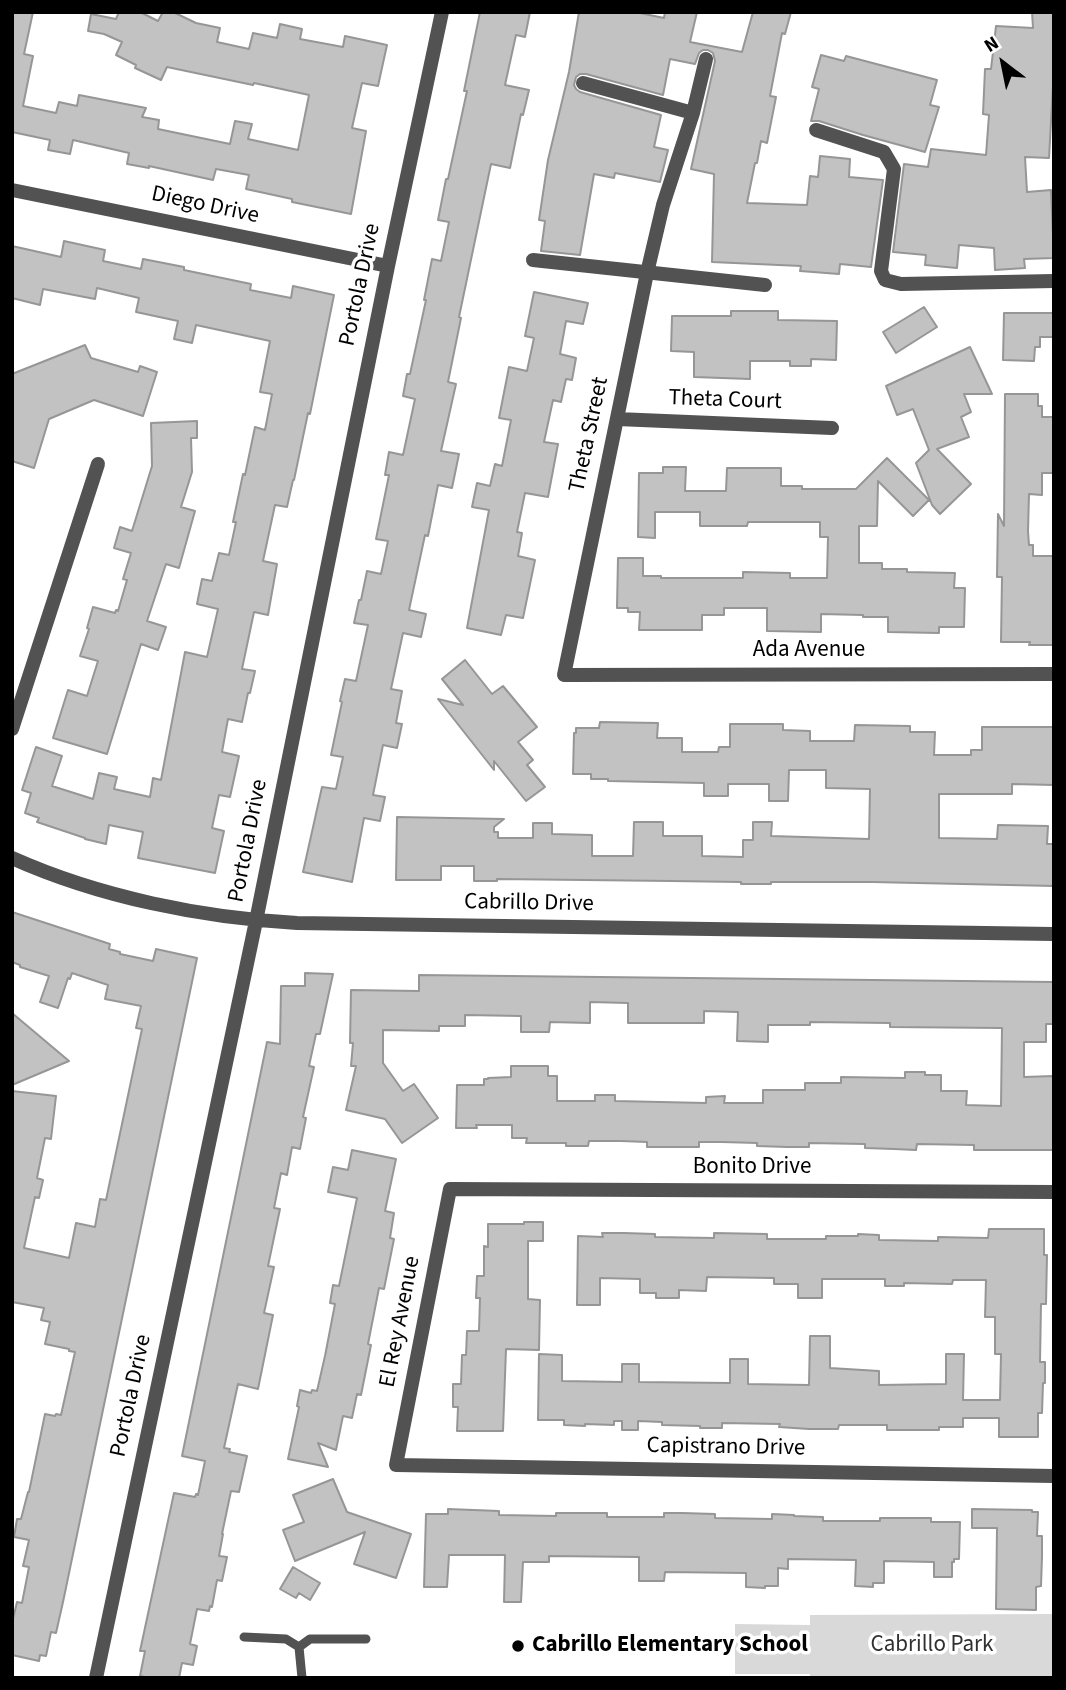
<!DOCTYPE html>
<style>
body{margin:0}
#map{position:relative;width:1066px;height:1690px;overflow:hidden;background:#fff;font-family:"Source Sans 3",sans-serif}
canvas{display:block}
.frame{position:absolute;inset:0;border:14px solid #000;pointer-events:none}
.north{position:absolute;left:968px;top:28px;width:70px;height:70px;-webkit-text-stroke:5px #fff;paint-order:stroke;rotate:328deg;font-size:19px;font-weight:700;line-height:28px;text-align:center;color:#000}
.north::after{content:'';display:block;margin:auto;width:24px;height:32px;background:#000;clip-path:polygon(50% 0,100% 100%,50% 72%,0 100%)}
</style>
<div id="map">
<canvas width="1066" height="1690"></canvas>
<div class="frame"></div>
<div class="north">N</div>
</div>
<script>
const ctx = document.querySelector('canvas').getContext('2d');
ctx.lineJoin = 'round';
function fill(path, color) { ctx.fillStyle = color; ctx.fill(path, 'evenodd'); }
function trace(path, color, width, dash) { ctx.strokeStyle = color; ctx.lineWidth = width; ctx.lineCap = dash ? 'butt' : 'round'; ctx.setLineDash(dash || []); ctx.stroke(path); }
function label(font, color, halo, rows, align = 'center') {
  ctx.font = font + ' "Source Sans 3",sans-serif'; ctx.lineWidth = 7; ctx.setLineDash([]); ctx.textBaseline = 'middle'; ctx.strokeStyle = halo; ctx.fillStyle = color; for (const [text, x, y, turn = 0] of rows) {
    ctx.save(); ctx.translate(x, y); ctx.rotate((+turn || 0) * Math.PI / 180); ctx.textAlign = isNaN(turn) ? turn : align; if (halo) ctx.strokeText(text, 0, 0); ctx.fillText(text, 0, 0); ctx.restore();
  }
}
const green = new Path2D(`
 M1053,1614V1678H810V1674H735V1624L810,1625V1615Z`);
const building = new Path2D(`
 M12,12H33L24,54L33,56L23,106L56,113L59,102L77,106L79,95L146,108L142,117L159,120L158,129L230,144L235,121L252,124L248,139L298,150L309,95L254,83L253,85L167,67L161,80L135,68L136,65L116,55L122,42L104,34L88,31L91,14L116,19L119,12H140L158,21L163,12H173L196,23L220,28L217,42L249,49L253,33L277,38L280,24L302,29L300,39L343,47L345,36L387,45L378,86L362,83L352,128L366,131L351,214L292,202V199L246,189L249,175L216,169L213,180L149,166V168L127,164L129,153L73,140L70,154L48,150L50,140L12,132Z
 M480,12H530L525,37L516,35L505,85L529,90L523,115L521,114L510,168L491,164L459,317L461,318L448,382L456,384L441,451L459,454L452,488L438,485L428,536L425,535L409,610L426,614L421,637L403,633L391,689L402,691L396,723L402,724L397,748L383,745L373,795L385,797L380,821L364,818L352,882L303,872L322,787L336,789L343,757L331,755L342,702L340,701L345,679L356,681L368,625L354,623L359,600H361L367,571L381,574L388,541L376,539L389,475H385L389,452L403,455L415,399L403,396L407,374H410L426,300H424L432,259L441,261L449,222L438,220L446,179H448L467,91H464Z
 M579,12H635L664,18L665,12H697L690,42L742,52L753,12H791L785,34L782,33L770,96L776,97L767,143L761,141L757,163H755L747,203L807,205L810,176L818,177L820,156L850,159L849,177L883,180L871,267L840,264L839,274L800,271L801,266L712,262L714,174L691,169L715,61L713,53L708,50H703L699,53L695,64L670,59L663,95L586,74H580L576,77L574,85L576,89L580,92L661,115L654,147L668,150L660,182L615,173L614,178L594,174L580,255L541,251L545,221L539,220L548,160L569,72Z
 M1032,12H1054V68L1049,158L1025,157L1027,192L1051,190L1054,258L1024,259L1025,268L995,270L994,248L959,245L957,268L925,265L926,255L893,252L904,164L928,167L931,149L986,155L989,115L983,114L985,69H991L996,26L1033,28Z
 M821,55L844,61L846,56L937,80L930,105L939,107L925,152L863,135L819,121H811L819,89L812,87Z
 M64,241L105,250L103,261L141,269L143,259L184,267V270L251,284L250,290L291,298L293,286L334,295L310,414L308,413L294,480H293L287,507L275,505L263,561L277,564L268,615L254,612L242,669L255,671L250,693H248L242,722L228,719L222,752L239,756L230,797L219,795L212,828L224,831L215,873L138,858L143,832L109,825L106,844L85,839V838L37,822L39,818L25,813L31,793L22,790L36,747L62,756L52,786L93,799L99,773L117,777L114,789L150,797L153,778L161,780L185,652L207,657L218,609L197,604L202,579L212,581L219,553L229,555L236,522H233L243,474L245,475L255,427L265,430L272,394L260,392L270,341L196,325L192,343L174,339L178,321L136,312L139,298L97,288L95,299L43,289L40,305L12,298V246L61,257Z
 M534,292L588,303L583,324L566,321L560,354L576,358L572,380L566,379L561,402L553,400L544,442L558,444L548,497L525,493L517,532L522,533L518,556L535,560L523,618L506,615L501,635L467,628L489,510L472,507L477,483L490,486L495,464L502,466L511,420L499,418L509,367L527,371L534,338L525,336Z
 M924,307L937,327L896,353L883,332Z
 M731,311H778V320L837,321L836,360L811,359V366H790V361H750V379L694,377V352L671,351L672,316H731Z
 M1004,313H1054V337H1040V347H1035L1034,361L1003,360Z
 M85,345L91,358L138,372L140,366L157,372L143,416L94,400L49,419L34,468L12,461V374Z
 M970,347L992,394H964L971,412L961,417L969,437L937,449L971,484L940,514L932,505L916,463L929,450L913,409L897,415L886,386Z
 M1005,394H1038V406H1042V417H1054V473H1042V495L1029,494L1028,531L1029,545H1033V556H1054V645H1029L1030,642H1001L1002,577H997L998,514L1004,526Z
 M197,421V438H191L192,472L181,507L195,511L179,568L166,564L147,621L166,627L158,650L141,644L107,754L53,738L68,690L87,696L98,661L80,656L89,629L87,628L93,607L115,613L116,610L118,611L127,580L123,579L131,553L114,548L120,527L132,531L152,466L151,423Z
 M887,458L929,500L913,516L878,481L877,526H859V563H882V569H907V572L955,573L954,588H965L964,627H939V633L888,632V617H863V615L821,614V632L767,631V608H724V615H702V630H639L640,612H628V608H617L618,558H643V576H661V578H743V572L790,573V578H827L828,537H820V522H748L747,526H700V512H655V538L638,537L639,473H663V467H686L685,491H726L727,468H781V486H802V489H856Z
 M465,660L492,694L503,686L537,727L518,742L533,760L527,765L545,787L526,801L494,761V770L438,699L463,705L442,679Z
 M600,722L658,723L657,738H682V752H718L719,747H730V724H783V730L810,731V741H854L855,725L910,726V732H935L934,755H971V750H982V727H1054V785L1012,784V794H939V838L997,839L998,825L1048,826L1047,844H1054V886L872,882H771V884H741V882L671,881L497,879V881H474V866H441V880H396L397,817L504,819L494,827V832H498V838H533V823H552V834L592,835V856H633L634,822H663V836H702V856L743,857V840H753V822H772L771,836L869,839L870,789L826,788V770H789L788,801H769V784H728V796H704V783L608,781V779H591V774H573L574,733H576V728H599Z
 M12,912L110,944L109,949L120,952V954L153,961L156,949L197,958L63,1602L56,1633L51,1632L46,1656L40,1655L39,1661L12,1655V1623L17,1602L22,1603L29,1567L23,1566L29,1540L14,1537L17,1519H21L28,1492H29L45,1414L55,1416L56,1414L61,1415L75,1352L69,1351V1349L45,1344L50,1322L41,1320L44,1308L12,1302V1091L56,1096L51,1139L45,1138L37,1178L43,1180L39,1198L35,1197L24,1248L69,1258L76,1223L95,1227L100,1199L106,1200L142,1029L136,1028L141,1006L105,999L108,985L72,973L70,979L68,978L58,1008L40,1002L49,976L20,967V965L12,962Z
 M305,973L333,974L320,1034H316L309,1066L314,1067L303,1117L306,1118L300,1149L292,1147L287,1175L281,1173L274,1208L280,1209L268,1266L274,1267L264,1313L273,1315L258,1389L238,1384L224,1448L230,1449L229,1452L247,1456L239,1492L231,1491L222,1534H223L219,1556L227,1557L222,1581L217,1580L212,1607L210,1606L209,1611L197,1609L190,1644L197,1646L193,1665L182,1663L179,1678H150L140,1676L145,1651H140L174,1493L195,1497L196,1494L198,1495L205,1461L182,1456L267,1042L280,1044L281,986H305Z
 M419,975L1054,982V1024H1046V1042H1024V1077L1054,1076V1150H974V1145L917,1144L916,1150L894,1149L865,1148V1144L809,1143V1147H787L757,1146V1143L722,1142H699V1147H647V1142L621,1141H589L588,1146H566V1143H526L527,1138H512V1125H476L477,1128H456L457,1085H484V1079H488V1078L511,1077V1066H548V1076H557V1101H595V1095H615V1101L706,1103V1097L725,1096L724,1103H763V1090H805V1083H841V1077L905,1078V1072H925V1075H941V1091H967L966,1105L1001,1106L1002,1028L890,1027V1023L810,1022V1025H768V1042L737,1041L738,1012L704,1011V1023H628V1003L590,1002V1023L550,1022L549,1032H521V1016L465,1015V1026H439V1031L383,1030V1063L403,1091L414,1084L438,1118L402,1143L385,1119L346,1110L356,1066H351L353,1043H350L351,990L419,991Z
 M12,1013L69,1061L12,1085Z
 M352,1150L396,1159L385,1211L394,1213L390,1238L394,1239L384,1289L379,1288L368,1344L371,1345L361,1395L357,1394L352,1418L343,1416L336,1450L318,1443L328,1467L288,1459L299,1407L297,1406L300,1390L311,1393L312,1390L317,1391L325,1356L335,1304L330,1303L333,1285L339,1286L357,1198L328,1192L333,1167L348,1170Z
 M524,1222H543V1241H528V1299L540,1300L539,1350L506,1349L503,1431H457L458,1407H453V1384H461L462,1355H466L467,1331H479L480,1298H476L477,1276H484V1246L488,1247V1224H524Z
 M989,1229H1044V1255H1047L1046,1304H1041L1040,1362H1045V1383H1043L1042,1413H1038V1437H999V1418H963V1427H939V1430H887V1425H839L838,1429H809L779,1427L780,1424L722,1423V1428H700V1426L662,1425V1422L638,1421V1430H622V1421H614V1425L585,1424V1426L564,1425V1420H538L539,1354L562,1355V1381L622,1382V1364H639V1382L730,1383V1359H748V1384L809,1385L810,1336H830V1368L879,1371V1385L946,1384V1354H964L963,1400H1000L1001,1354H995V1317H985L986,1280H953L952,1284L904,1283V1286H885V1279H822V1298H798V1284H774V1278L707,1277L706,1291L679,1290V1298H656V1293H640V1279L600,1278V1305H577L578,1236L603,1237L602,1233H624L655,1234V1237L714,1238V1233L767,1234V1239H826V1236H858V1234L879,1235V1240L938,1241V1237L988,1238Z
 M333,1479L347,1512L411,1534L396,1578L354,1564L365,1532L295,1561L283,1530L304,1522L293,1495Z
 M448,1509L499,1511V1515L556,1516V1513H607V1517H664V1513H682L715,1514V1518L772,1519V1514L794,1515V1516L823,1517V1521H880V1518H931V1522H960L959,1559H954V1562H952V1577H934V1562L884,1561V1583H873V1587L855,1586L856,1560L788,1559V1569L778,1568V1586H765V1588L746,1587V1573L665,1572L664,1581H639V1557L549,1556V1562H523L521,1602H504L505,1555H449L447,1587H424L426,1514H448Z
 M972,1509L1032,1510V1512H1038L1037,1536H1042V1557L1041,1586L1036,1587V1610L996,1609L997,1528H972Z
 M293,1567L320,1583L310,1600L299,1593L296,1598L280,1589Z`);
const lane = new Path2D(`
 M244,1637L286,1639L299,1647L302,1678
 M299,1647L310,1639H366`);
const street = new Path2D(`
 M706,59L693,113L663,205L647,273L564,675L1054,674
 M583,83L693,113
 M816,130L884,152L894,169L881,271L885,280L901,284L1054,281
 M12,190L388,266
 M533,260L765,285
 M617,419L832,428
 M12,729L98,464
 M12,858C99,897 203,918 297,923L1054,934
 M1054,1192L450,1189L396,1465L1054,1476
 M96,1678L256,921L388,266L442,12`);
const markers = [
 [518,1646,7,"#000"]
];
const streetNames = [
 ["Diego Drive",205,206,12],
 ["Portola Drive",361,285,-78],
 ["Theta Court",725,401,2],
 ["Theta Street",590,435,-78],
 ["Ada Avenue",809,651],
 ["Portola Drive",249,841,-79],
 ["Cabrillo Drive",529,904,1],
 ["Bonito Drive",752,1168],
 ["El Rey Avenue",401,1322,-79],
 ["Portola Drive",132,1396,-78],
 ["Capistrano Drive",726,1448,1]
];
const poiNames = [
 ["Cabrillo Elementary School",532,1646]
];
const parkNames = [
 ["Cabrillo Park",932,1646]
];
fill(green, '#d9d9d9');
fill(building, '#c2c2c2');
trace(building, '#969696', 2);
trace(lane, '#525252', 9);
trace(street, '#525252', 14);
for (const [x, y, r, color] of markers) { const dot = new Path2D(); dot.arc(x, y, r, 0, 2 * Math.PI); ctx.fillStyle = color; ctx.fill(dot); trace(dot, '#fff', 2.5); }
label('23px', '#000', '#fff', streetNames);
label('bold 23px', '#000', '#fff', poiNames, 'left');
label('23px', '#303030', '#fff', parkNames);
</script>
